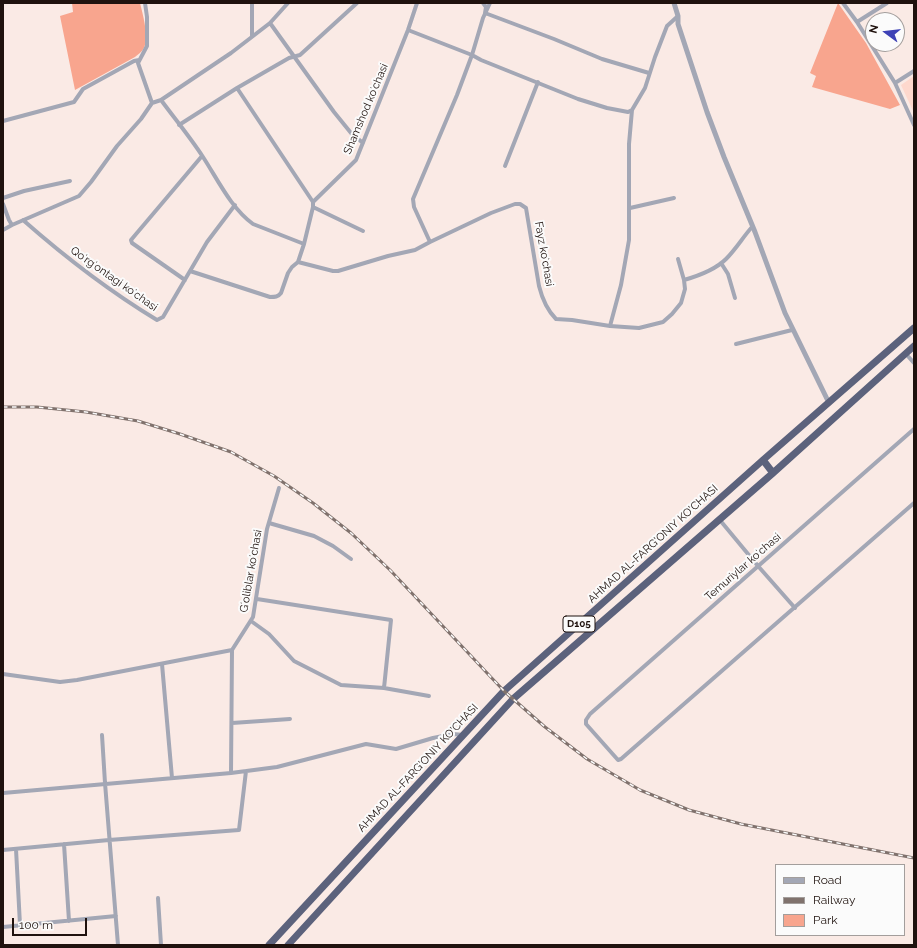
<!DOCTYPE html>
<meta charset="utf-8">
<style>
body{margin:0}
#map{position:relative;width:917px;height:948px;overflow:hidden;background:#faeae5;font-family:Raleway,sans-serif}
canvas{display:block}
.frame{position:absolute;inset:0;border:4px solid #1f120e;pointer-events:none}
.legend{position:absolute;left:775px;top:864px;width:130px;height:72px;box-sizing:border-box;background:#fbfbfb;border:1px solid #a39e9c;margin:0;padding:5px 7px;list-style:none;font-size:12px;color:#1f120e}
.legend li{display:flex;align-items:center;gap:8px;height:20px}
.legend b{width:20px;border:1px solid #a39e9c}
.north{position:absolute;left:865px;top:12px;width:40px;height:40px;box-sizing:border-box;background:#fbfbfb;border:1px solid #a39e9c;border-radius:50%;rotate:285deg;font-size:11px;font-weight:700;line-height:16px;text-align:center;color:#1f120e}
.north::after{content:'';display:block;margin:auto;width:14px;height:18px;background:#3e42b6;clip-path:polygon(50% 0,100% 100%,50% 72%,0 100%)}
.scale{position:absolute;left:12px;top:918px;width:75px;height:18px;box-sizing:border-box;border:2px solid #1f120e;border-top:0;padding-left:5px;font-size:12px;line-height:14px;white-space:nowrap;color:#1f120e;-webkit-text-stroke:3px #fbfbfb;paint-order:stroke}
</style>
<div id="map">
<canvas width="917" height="948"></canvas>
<div class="frame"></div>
<ul class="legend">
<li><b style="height:5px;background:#a3a7b5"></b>Road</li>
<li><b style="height:5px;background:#80726d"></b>Railway</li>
<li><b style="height:11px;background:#f8a58e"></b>Park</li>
</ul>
<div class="north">N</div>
<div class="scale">100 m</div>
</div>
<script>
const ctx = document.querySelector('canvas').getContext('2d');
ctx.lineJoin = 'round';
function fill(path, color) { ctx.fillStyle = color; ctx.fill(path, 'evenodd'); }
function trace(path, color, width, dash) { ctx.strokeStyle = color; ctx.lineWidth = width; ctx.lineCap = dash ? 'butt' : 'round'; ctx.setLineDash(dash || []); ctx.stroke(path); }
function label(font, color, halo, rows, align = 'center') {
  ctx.font = font + ' Raleway,sans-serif'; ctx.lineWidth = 4; ctx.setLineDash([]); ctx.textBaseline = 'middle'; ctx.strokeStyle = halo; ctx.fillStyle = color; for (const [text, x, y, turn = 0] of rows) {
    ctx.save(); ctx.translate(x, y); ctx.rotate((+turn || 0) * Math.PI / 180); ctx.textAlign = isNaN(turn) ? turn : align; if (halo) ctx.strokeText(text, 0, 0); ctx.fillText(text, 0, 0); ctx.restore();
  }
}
const built = new Path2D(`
 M914,76V113L901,85Z`);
const green = new Path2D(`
 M72,3H140C143,15 148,33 145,45C144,50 139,54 135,57L75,90L60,16L73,12Z
 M838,3L866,43L900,105L890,109L812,87L816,76L810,73Z`);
const minor = new Path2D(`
 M145,3L147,17V46L138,63L152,103
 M483,3L486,7L485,13L554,39L602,59L649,73
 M490,3L483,18L472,55L481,60L578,99L607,108L628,112L632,110
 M843,3L857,22L895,83L914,125
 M857,22L887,3
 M270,23L334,112L351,133L363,143
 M408,30L472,55L457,95L413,199L414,207L430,242L491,213L515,204H520L526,208L539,286C542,298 547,310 556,319L572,320L610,326L621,285L629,240V144L632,110L645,88L655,57L667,26L678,16
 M252,36V3
 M895,83L914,71
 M237,88L313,202
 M161,100L231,53L270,23L288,3
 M3,121L74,102L83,89L134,61L139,60
 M179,125L237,88L289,58L300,55L357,3
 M505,166L538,82
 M3,198L24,191L70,181
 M3,204L9,220L12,225L79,196L91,182L117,146L141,119L152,103L161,100C175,119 190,137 203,157C218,180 231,208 253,224L304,244
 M313,207L363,231
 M630,208L674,198
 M23,220C65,257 109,291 157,320L163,317L190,271L270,297C275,297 278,297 281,293L288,273L292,267L298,262
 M3,230L12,225
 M678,259L684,280C698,276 715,270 726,259C736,249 743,237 752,227
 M298,262L304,244L313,207V202L356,160L408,30L417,3
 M298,262L333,271H338L388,256L415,250L430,242
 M721,263L728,274L735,298
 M190,271L207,242L235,205
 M185,280L132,243L131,240L202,156
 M610,326L639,328L663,322L672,314L681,303L685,289L684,280
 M736,344L792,330
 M906,354L914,363
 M914,429L590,714L586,720V724L618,760L621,759L914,503
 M719,519L758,566L795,608
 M269,523L314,536L333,546L351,559
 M257,599L391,620L384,688
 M251,621L269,634L294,661L341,685L384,688L429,696
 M162,664L172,778
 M3,674L60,682L77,680L232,650
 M232,723L290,719
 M102,735L105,783L118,945
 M231,773L232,650L253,617L267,529L279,488
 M3,793L231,773L277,767L366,744L396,749L433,738L453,734L463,735
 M64,844L69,921
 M16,849L20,925
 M3,850L109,840L239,830L246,771
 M158,898L161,945
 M3,927L116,916`);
const tertiary = new Path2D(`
 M674,3L678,16V24L707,112L724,157L755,232L785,313L829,403`);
const trunk = new Path2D(`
 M763,460L773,473
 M269,945L504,691L763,460L914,328
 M288,945L513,699L773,473L914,346`);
const rail = new Path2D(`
 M3,407H37L86,412L138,421L180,434L231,452L274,476L313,503L351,533L390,570L504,691L545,727L587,759L640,790L689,810L741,824L914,858`);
const shields = [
 [579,624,32]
];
const shieldNames = [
 ["D105",579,624]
];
const streetNames = [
 ["Shamshod koʻchasi",366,109,-67],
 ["Fayz koʻchasi",544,254,80],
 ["Qoʻrgʻontagi koʻchasi",114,279,35],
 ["AHMAD AL-FARG'ONIY KO'CHASI",653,544,-42],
 ["Temuriylar koʻchasi",743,567,-41],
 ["Gʻoliblar koʻchasi",251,571,-80],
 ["AHMAD AL-FARG'ONIY KO'CHASI",418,768,-47]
];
fill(built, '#fed8cd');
fill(green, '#f8a58e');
trace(minor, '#a3a7b5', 4);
trace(tertiary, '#a3a7b5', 5);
trace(trunk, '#5c627c', 7);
trace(rail, '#80726d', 3);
trace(rail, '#fbfbfb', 1.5, [4.5]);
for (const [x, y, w] of shields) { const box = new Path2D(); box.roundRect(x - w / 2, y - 8, w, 16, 3); ctx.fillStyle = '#fbfbfb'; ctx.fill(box); trace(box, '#1f120e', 1); }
label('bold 10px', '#1f120e', null, shieldNames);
label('11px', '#1f120e', '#fbfbfb', streetNames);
</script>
